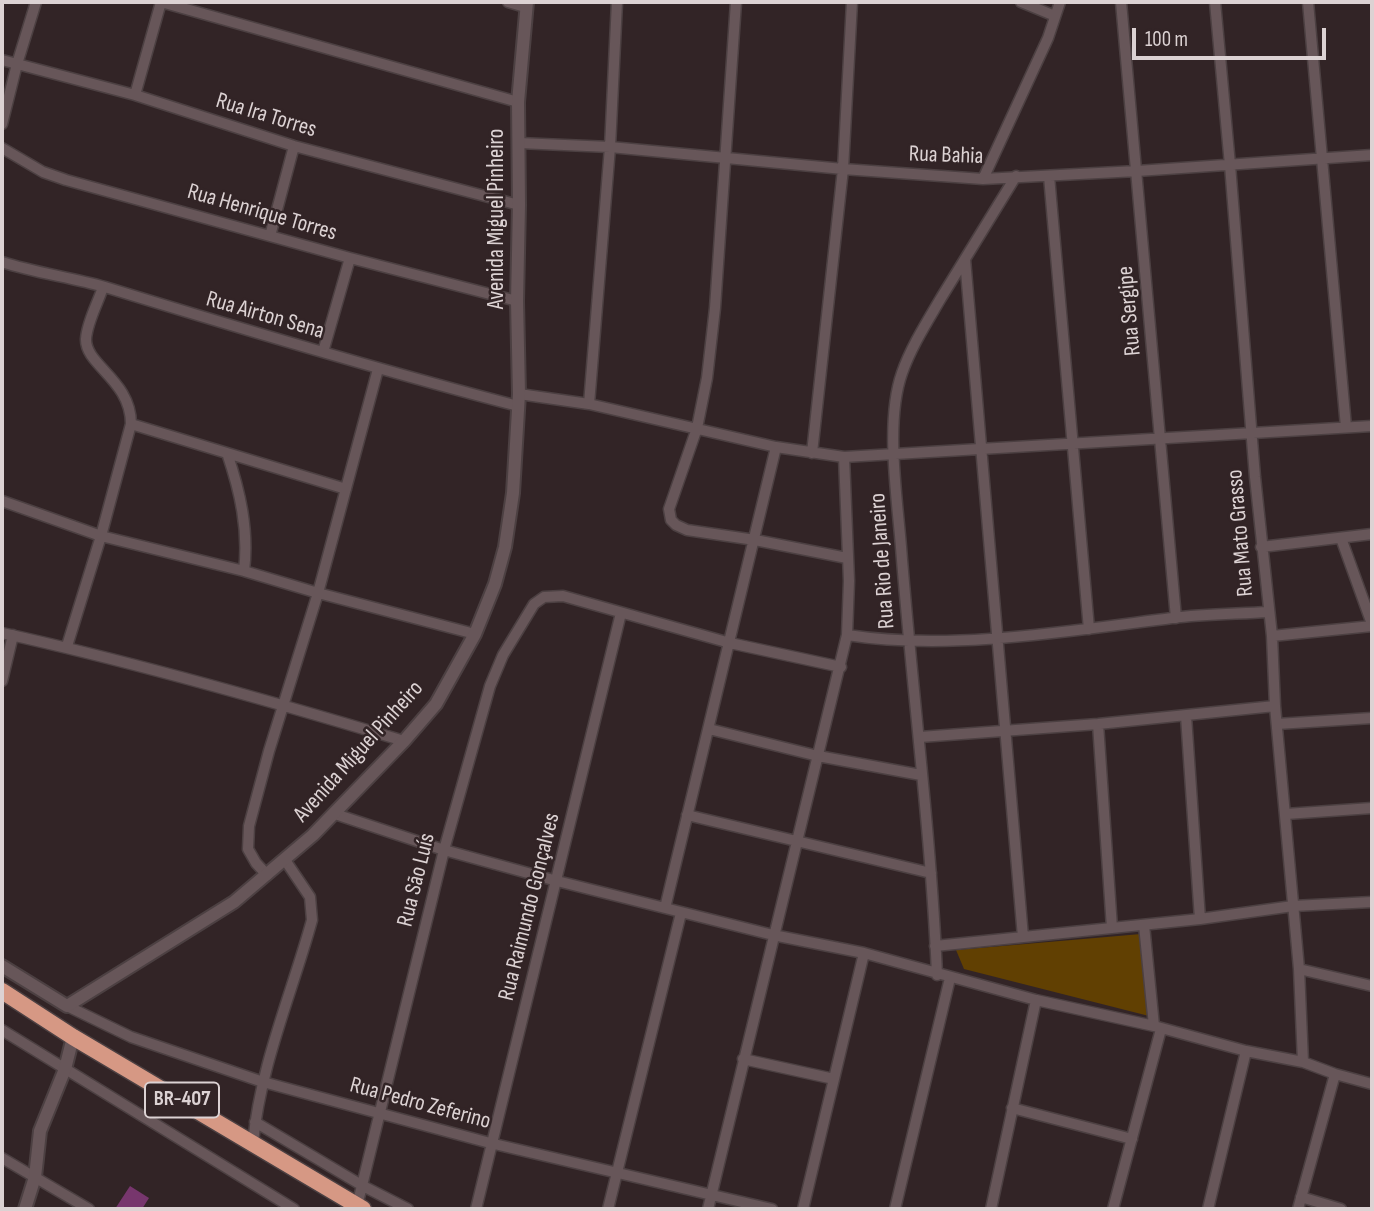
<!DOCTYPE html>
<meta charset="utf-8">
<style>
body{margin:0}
#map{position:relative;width:1374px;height:1211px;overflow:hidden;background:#322426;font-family:"Sofia Sans Condensed",sans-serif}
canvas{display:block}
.frame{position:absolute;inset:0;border:4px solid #dcd2d3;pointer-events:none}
.scale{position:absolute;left:1132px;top:28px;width:194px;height:32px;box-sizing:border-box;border:4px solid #dcd2d3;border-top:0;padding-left:9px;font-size:21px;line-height:24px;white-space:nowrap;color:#dcd2d3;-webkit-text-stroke:5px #322426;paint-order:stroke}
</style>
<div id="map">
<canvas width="1374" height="1211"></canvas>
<div class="frame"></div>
<div class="scale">100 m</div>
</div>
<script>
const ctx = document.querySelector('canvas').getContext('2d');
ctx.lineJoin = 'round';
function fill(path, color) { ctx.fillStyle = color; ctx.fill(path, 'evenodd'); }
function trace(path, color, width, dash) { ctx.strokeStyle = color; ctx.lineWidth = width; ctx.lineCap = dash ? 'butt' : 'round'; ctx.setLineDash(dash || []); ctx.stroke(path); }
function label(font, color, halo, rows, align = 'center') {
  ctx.font = font + ' "Sofia Sans Condensed",sans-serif'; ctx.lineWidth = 5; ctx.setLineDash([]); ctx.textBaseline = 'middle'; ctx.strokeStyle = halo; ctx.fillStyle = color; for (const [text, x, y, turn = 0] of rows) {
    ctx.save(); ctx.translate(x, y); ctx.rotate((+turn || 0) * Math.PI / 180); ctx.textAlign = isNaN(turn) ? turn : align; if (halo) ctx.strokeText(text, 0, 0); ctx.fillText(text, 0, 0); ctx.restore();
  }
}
const green = new Path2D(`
 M1141,934L1149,1016L964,969L956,950Z`);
const building = new Path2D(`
 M130,1186L149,1198L142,1209H115Z`);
const minor = new Path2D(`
 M161,2L518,102
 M508,2L525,7
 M736,2L715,308L707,378L697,428L669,509L671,520L676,525L687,530L755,540L847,558
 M1021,2L1055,16
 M1121,2L1176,618
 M1215,2L1230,165L1255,477L1272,636L1275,706L1299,969L1303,1062
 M1308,2L1346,427
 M2,60L135,95L294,146L519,205
 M135,95L161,2
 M2,124L17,64L36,2
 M519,143L610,147L843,169L983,179L1137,171L1372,155
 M2,148L43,172L66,180L350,258L517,301
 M1049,176L1089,629
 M983,179L1048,38L1060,2
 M270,236L294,146
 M965,259L1023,937
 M2,262C35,273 71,277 105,287C242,329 379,370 518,406
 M323,352L350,258
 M519,394L589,404L776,447L844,457L1372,426
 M589,404L610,147L617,2
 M131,424L346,489
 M227,453C240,491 249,530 244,571
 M812,453L843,169L852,2
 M2,501L101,536L244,571L318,593L475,634
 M1341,538L1372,624
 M1261,547L1372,534
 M2,633C138,663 271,701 404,741
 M847,635C950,651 1070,631 1172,618C1204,614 1236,614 1268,612
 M1272,636L1372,626
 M67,646L101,536L131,424C131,380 85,365 86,339C87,322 98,303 103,287
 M2,681L13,635
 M1186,716L1200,919
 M1098,724L1112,928
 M1277,724L1372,718
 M709,729L818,756L921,775
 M920,737L1098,724L1275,706
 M335,814L444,850L557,881L773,935L864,953L1036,1000L1154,1026L1246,1051L1303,1062L1335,1074L1372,1084
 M1286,814L1372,808
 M687,815L931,873
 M267,875L256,863L248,849L249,826L269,751L318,593L378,369
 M665,908L776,447
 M1144,925L1154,1026
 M935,946L1200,919L1293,906L1372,902
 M1299,969L1372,986
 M937,975C931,832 912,690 901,547C897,496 885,421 902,373C911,347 927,322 941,298C966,257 991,216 1016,176
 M67,1006L131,1037L263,1082L490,1143L772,1209
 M2,1030L294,1209
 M743,1059L834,1079
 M1012,1108L1132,1139
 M255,1122L363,1186L408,1209
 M253,1143C260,1066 292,993 312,920L310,897L285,860
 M2,1158L89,1209
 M1301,1197L1341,1209
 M357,1206L444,850L490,686L503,655L534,604L544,597L563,596L730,643L841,667
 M476,1209L621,613
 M608,1209L681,913
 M708,1209L847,635L849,581L844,457
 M803,1209L864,953
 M895,1209L950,978
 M991,1209L1036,1000
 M1113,1209L1161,1029
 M1208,1209L1246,1051
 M1298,1209L1335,1074`);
const tertiary = new Path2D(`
 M2,966L67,1006L234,902L313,835L404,741L436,704L475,634L495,584L505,547L513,493L519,394L517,301L519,205L518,102L527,2
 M25,1209L35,1177L40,1131L65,1069L73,1037`);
const trunk = new Path2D(`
 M2,991L73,1037L363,1209`);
const shields = [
 [182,1100,74]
];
const shieldNames = [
 ["BR-407",182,1100]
];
const streetNames = [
 ["Rua Ira Torres",266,116,17],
 ["Rua Bahia",946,156,2],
 ["Rua Henrique Torres",262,213,16],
 ["Avenida Miguel Pinheiro",497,219,-90],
 ["Rua Sergipe",1130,311,-95],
 ["Rua Airton Sena",265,316,16],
 ["Rua Mato Grasso",1241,533,-95],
 ["Rua Rio de Janeiro",883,561,-94],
 ["Avenida Miguel Pinheiro",359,752,-48],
 ["Rua São Luís",417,880,-76],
 ["Rua Raimundo Gonçalves",530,907,-76],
 ["Rua Pedro Zeferino",420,1104,15]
];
fill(green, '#614002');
fill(building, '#77366d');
trace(minor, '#4c4042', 13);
trace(tertiary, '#4c4042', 16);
trace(trunk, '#4c4042', 19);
trace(minor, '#675659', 10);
trace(tertiary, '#675659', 12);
trace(trunk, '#d69884', 16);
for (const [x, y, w] of shields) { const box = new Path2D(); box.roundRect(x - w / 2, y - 17.5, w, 35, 5); ctx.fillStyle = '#322426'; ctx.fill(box); trace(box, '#dcd2d3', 2); }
label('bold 21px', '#dcd2d3', null, shieldNames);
label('23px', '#dcd2d3', '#322426', streetNames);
</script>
